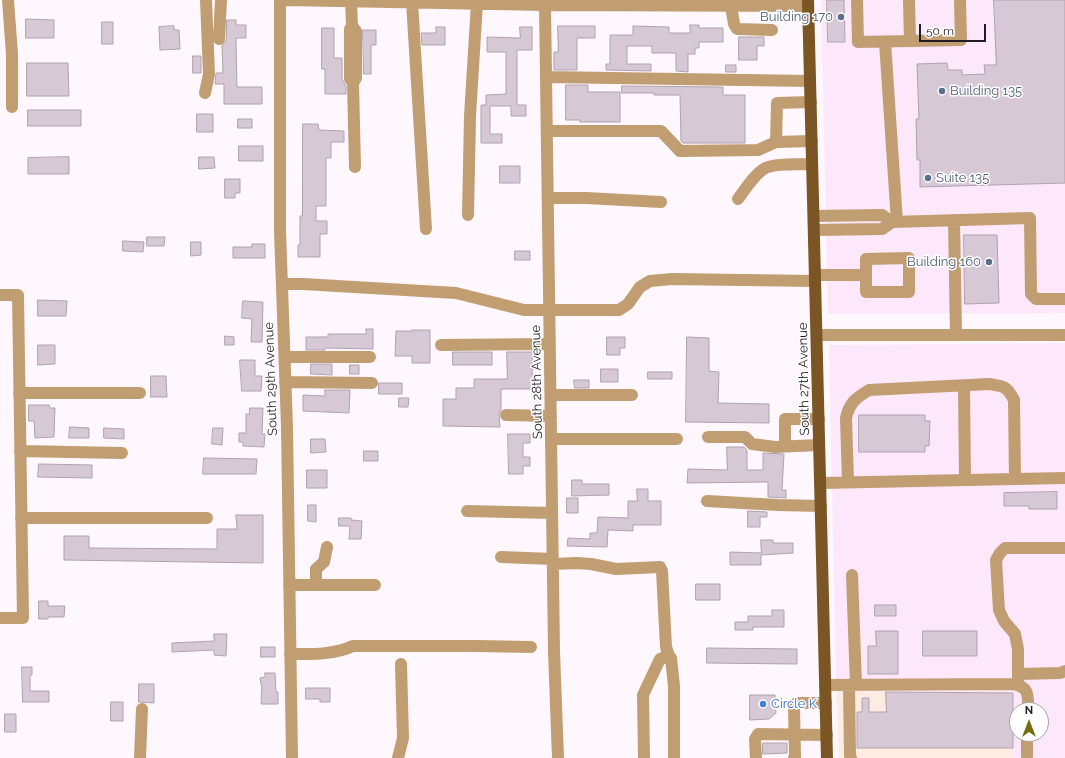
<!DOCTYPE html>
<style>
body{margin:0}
#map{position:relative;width:1065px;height:758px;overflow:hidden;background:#fff7fe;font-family:Raleway,sans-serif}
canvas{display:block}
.north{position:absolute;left:1009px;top:702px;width:40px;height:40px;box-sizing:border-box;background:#fff;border:1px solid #a6a4a6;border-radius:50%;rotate:0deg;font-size:11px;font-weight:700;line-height:16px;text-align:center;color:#201c20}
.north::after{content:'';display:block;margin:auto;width:14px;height:18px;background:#746e0d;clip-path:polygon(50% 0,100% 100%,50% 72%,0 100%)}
.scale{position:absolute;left:919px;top:24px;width:67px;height:18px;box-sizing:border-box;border:2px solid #201c20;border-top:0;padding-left:5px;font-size:12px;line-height:14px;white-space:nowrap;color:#201c20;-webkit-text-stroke:3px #fff;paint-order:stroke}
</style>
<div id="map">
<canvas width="1065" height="758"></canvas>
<div class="north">N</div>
<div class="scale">50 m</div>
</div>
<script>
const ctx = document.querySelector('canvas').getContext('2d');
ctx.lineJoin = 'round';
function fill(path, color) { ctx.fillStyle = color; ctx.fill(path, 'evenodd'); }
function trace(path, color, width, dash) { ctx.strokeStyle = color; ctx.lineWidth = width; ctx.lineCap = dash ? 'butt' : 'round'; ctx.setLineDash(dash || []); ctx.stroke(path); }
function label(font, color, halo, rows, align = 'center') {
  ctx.font = font + ' Raleway,sans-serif'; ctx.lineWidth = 3; ctx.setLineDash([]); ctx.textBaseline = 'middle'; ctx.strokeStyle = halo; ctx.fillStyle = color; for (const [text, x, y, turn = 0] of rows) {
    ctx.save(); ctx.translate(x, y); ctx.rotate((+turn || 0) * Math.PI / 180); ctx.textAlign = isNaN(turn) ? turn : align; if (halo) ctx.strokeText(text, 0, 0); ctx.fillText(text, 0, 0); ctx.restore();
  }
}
const commercial = new Path2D(`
 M836,681L869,682L870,692H1012V758H839Z`);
const built = new Path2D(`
 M821,0H1065V313L828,314Z
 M1065,343V758H1012V692H869V682L836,681L829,345ZM1017,710H1041V734H1017Z`);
const building = new Path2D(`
 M827,0H844L845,42H828Z
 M994,0H1065V183L920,187V160H917L916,119H919L917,64L947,63L948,70H962V75L985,74L984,65H996Z
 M26,19L54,20V38H26Z
 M227,20H236V25H246V38H236L237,87H262V104H224V84H215L216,73H223L222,46L226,40Z
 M102,22H113V44H102Z
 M690,25H699V28H723V42H699V48H695V54H688V72L676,71V53H652V46H627V64H651V71L606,70V64H610V35H633V26L669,27V33H690Z
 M174,26V30H179L180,49L160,50L159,27Z
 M558,26H595V38H577V70H554V52H558Z
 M436,27H445V45H422L421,33H436Z
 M520,27H532V50H517V105H526V116H511V106H490V134H502V143H481V105H486V95L506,94V52H487V37L520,38Z
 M322,28H334V58H342V79L346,86V94H325V69H322Z
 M363,30H376V45H371V74H364Z
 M739,37H764V46H757V60H739Z
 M193,56H201V73H193Z
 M27,63H68L69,96H27Z
 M726,65H736V72H726Z
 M566,85H588V92H620V122H580V120H566Z
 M622,86L723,87V95H745V143H683L681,141L680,95H654V93H622Z
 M28,110H81V126H28Z
 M197,114H213V132H197Z
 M238,119H252V128H238Z
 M303,124H318L319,130L344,131V142H331V158H326V206H316V221H327V234H320V257H298V245H300V216H302Z
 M239,146H263V161H239Z
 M69,157V174H28V158Z
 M199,157H214L215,168L199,169Z
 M500,166H520V183H500Z
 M225,179H240V193H235V198H225Z
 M964,235H997L999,303L965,304Z
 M147,237H165L164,246H147Z
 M123,241L144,242L143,252L123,251Z
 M191,242H201V255L191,256Z
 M252,244H265V258H233V247H252Z
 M515,251H530V260H515Z
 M38,300L67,301L66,316H38Z
 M243,301L263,302L262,342H251L252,319L242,318Z
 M366,329H373V349L325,348V350H306V337H328V334H366Z
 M412,330H430V363H412V356H395L396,331H412Z
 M225,336L234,337V345H225Z
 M607,337H625V348H620V355H607Z
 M687,337L709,338V371L719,372L718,403L769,404V423L686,422Z
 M38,345H55V364L38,365Z
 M453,352H492V365H453Z
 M507,352H533L532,375H534V389H501V410L499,414L500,427L443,426V399H456V388H474V379H507Z
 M240,360H255V376H262L261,391H242Z
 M311,364H332V375L311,374Z
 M350,365H359V374H350Z
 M601,369H618V382H601Z
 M648,372H672V379H648Z
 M151,376H166L167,397H151Z
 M574,380H589V388H575Z
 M379,383H402V394H379Z
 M325,390H350L349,413L303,411V395L325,396Z
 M399,398H409L408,407H399Z
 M29,405H49L50,408H55L54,437L35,438L34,421H29Z
 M250,408H263L262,434H265L264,447L243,446V442H239V433H246V414H249Z
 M859,415H925V421H930L929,446H925V452H859Z
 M70,427L89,428V438H69Z
 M104,428L124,429V439L104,438Z
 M213,428H223L222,445L212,444Z
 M508,434H530V443H523V457H530V466H523V474H509Z
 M311,439H325L326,452L311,453Z
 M727,447H744L747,450V470H763V453L784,454L782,490H786V498L768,497V482L687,483L688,469L727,470Z
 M364,451H378V461H364Z
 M204,458L257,459L256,474H203Z
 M39,464L92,465V478L38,477Z
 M307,470H327V488H307Z
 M572,480H582V484H609V495L572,496Z
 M637,489H648V501H661V525H633V531L608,530L607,547L567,546L568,538L590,539V533H597L598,517L628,518V501H637Z
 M1057,492V509H1029V506H1004V493Z
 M567,498H578V513H567Z
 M308,505H316V522L308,521Z
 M748,511L767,512V517H760V527H748Z
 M236,515H263V563L64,560V536H89V548L217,549V529H237Z
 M339,518H351V520L362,521L361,539H349L350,526H339Z
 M761,540H773V543H793V553L761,555V565H730V552L761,553Z
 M696,584H720V600H696Z
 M39,601H48V606H65L64,617H48V619H39Z
 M875,605H896V616H875Z
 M772,610H784V627H753V630H735V622H748V616H772Z
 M876,631H898V674H868V646H876Z
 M923,631H977V656H923Z
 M214,634H227L226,656L214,655V650L172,652V643L214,641Z
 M261,647H275V657H261Z
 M707,648L797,649V664L707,663Z
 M22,667H32V675H30V691H49V702H23Z
 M265,673H275L276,692H278V704H261L262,685H261L260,678L265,677Z
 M139,684H154V703L139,702Z
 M306,688H330V702H320V699H306Z
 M886,692L1013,693V748H857V712H862V698H869V712H886Z
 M750,695H775L776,713L769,719L750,720Z
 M111,702H123V721H111Z
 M5,714H16V732H5Z
 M763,743H787V753L763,754Z`);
const minor = new Path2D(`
 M8,0L12,54V107
 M280,0V231L287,427L292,758
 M286,0L545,5L808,6
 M857,0L858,42L961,40L960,0
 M909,0L910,41
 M351,1L352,26L356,31V78L353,83L350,79V29L352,26
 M412,2L426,229
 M545,5L554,651L558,758
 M731,6L734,24L737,29L772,30
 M219,39L221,0
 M885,42L897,222
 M546,77L810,81
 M353,83L355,167
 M205,93L209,74L206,0
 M547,131H661L680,151L758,150L776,142L777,103L811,102
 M776,142L812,141
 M548,198H586L661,202
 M738,199C744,191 757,170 768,167C781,163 798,165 812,164
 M468,215L470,116L477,3
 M814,216L882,215L892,222L1030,218L1031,294L1036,299H1065
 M954,220L956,335
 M814,230L882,229L892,222
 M815,275H866V259L909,258V292H866V275
 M282,284H303L456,293L524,310H619L628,304L640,287L650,281L672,279L815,281
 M0,295H18L23,618H0
 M817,335H1065
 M441,345L550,344
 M285,357H370
 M285,382L372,383
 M964,386L965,480
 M19,393H140
 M551,395H632
 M506,415L551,416
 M708,437H745L752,444L775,447L819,445
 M551,439H677
 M785,446V419H819
 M20,451L122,453
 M848,482L846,418C849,403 856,398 869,390L989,384C1003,386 1007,386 1014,400L1015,479
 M820,483L1065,478
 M707,501L778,505L821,506
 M467,511L552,513
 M21,518H207
 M501,557L553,559
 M553,564L577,563L591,564L616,569L660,567L662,571L666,647L669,656
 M852,575L856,685
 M289,585H375
 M316,585V569L324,562L327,547
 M290,654C312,654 333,655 353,646H476L531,647
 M1018,674L1060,673L1065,671
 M825,685L1013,684C1030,687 1028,696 1028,710
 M849,685L850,756L851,758
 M1018,685V649L1015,634L1004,621L999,610L996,560L1000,553L1005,548H1065
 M1027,756V734
 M140,758L142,709
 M398,758L403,738L401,664
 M644,758L643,695L660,659L669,656L671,658L674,686V758
 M756,758L755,739L758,734L827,735
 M794,758L795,757L794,706L796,703H826`);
const major = new Path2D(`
 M808,0L827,758`);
const markers = [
 [841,17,4,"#5c6f8a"],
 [942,91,4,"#5c6f8a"],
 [928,178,4,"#5c6f8a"],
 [989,262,4,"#5c6f8a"],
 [763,704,4,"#3f7fe0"]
];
const serviceNames = [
 ["Building 170",833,17],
 ["Building 135",950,91,"left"],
 ["Suite 135",936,178,"left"],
 ["Building 160",981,262]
];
const streetNames = [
 ["South 29th Avenue",271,379,-92],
 ["South 27th Avenue",804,379,-91],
 ["South 28th Avenue",537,382,-91]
];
const shopNames = [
 ["Circle K",771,704]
];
fill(commercial, '#feece2');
fill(built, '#fce8fa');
fill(building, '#d6c9d5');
trace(building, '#afa2ae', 1);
trace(minor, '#c19d72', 12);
trace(major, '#7b5624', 12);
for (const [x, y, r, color] of markers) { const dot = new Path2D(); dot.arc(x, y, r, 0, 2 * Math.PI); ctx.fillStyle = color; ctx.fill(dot); trace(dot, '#fff', 1.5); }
label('13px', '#4e5e75', '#fff', serviceNames, 'right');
label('13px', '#201c20', '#fff', streetNames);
label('13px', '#366cbe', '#fff', shopNames, 'left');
</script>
